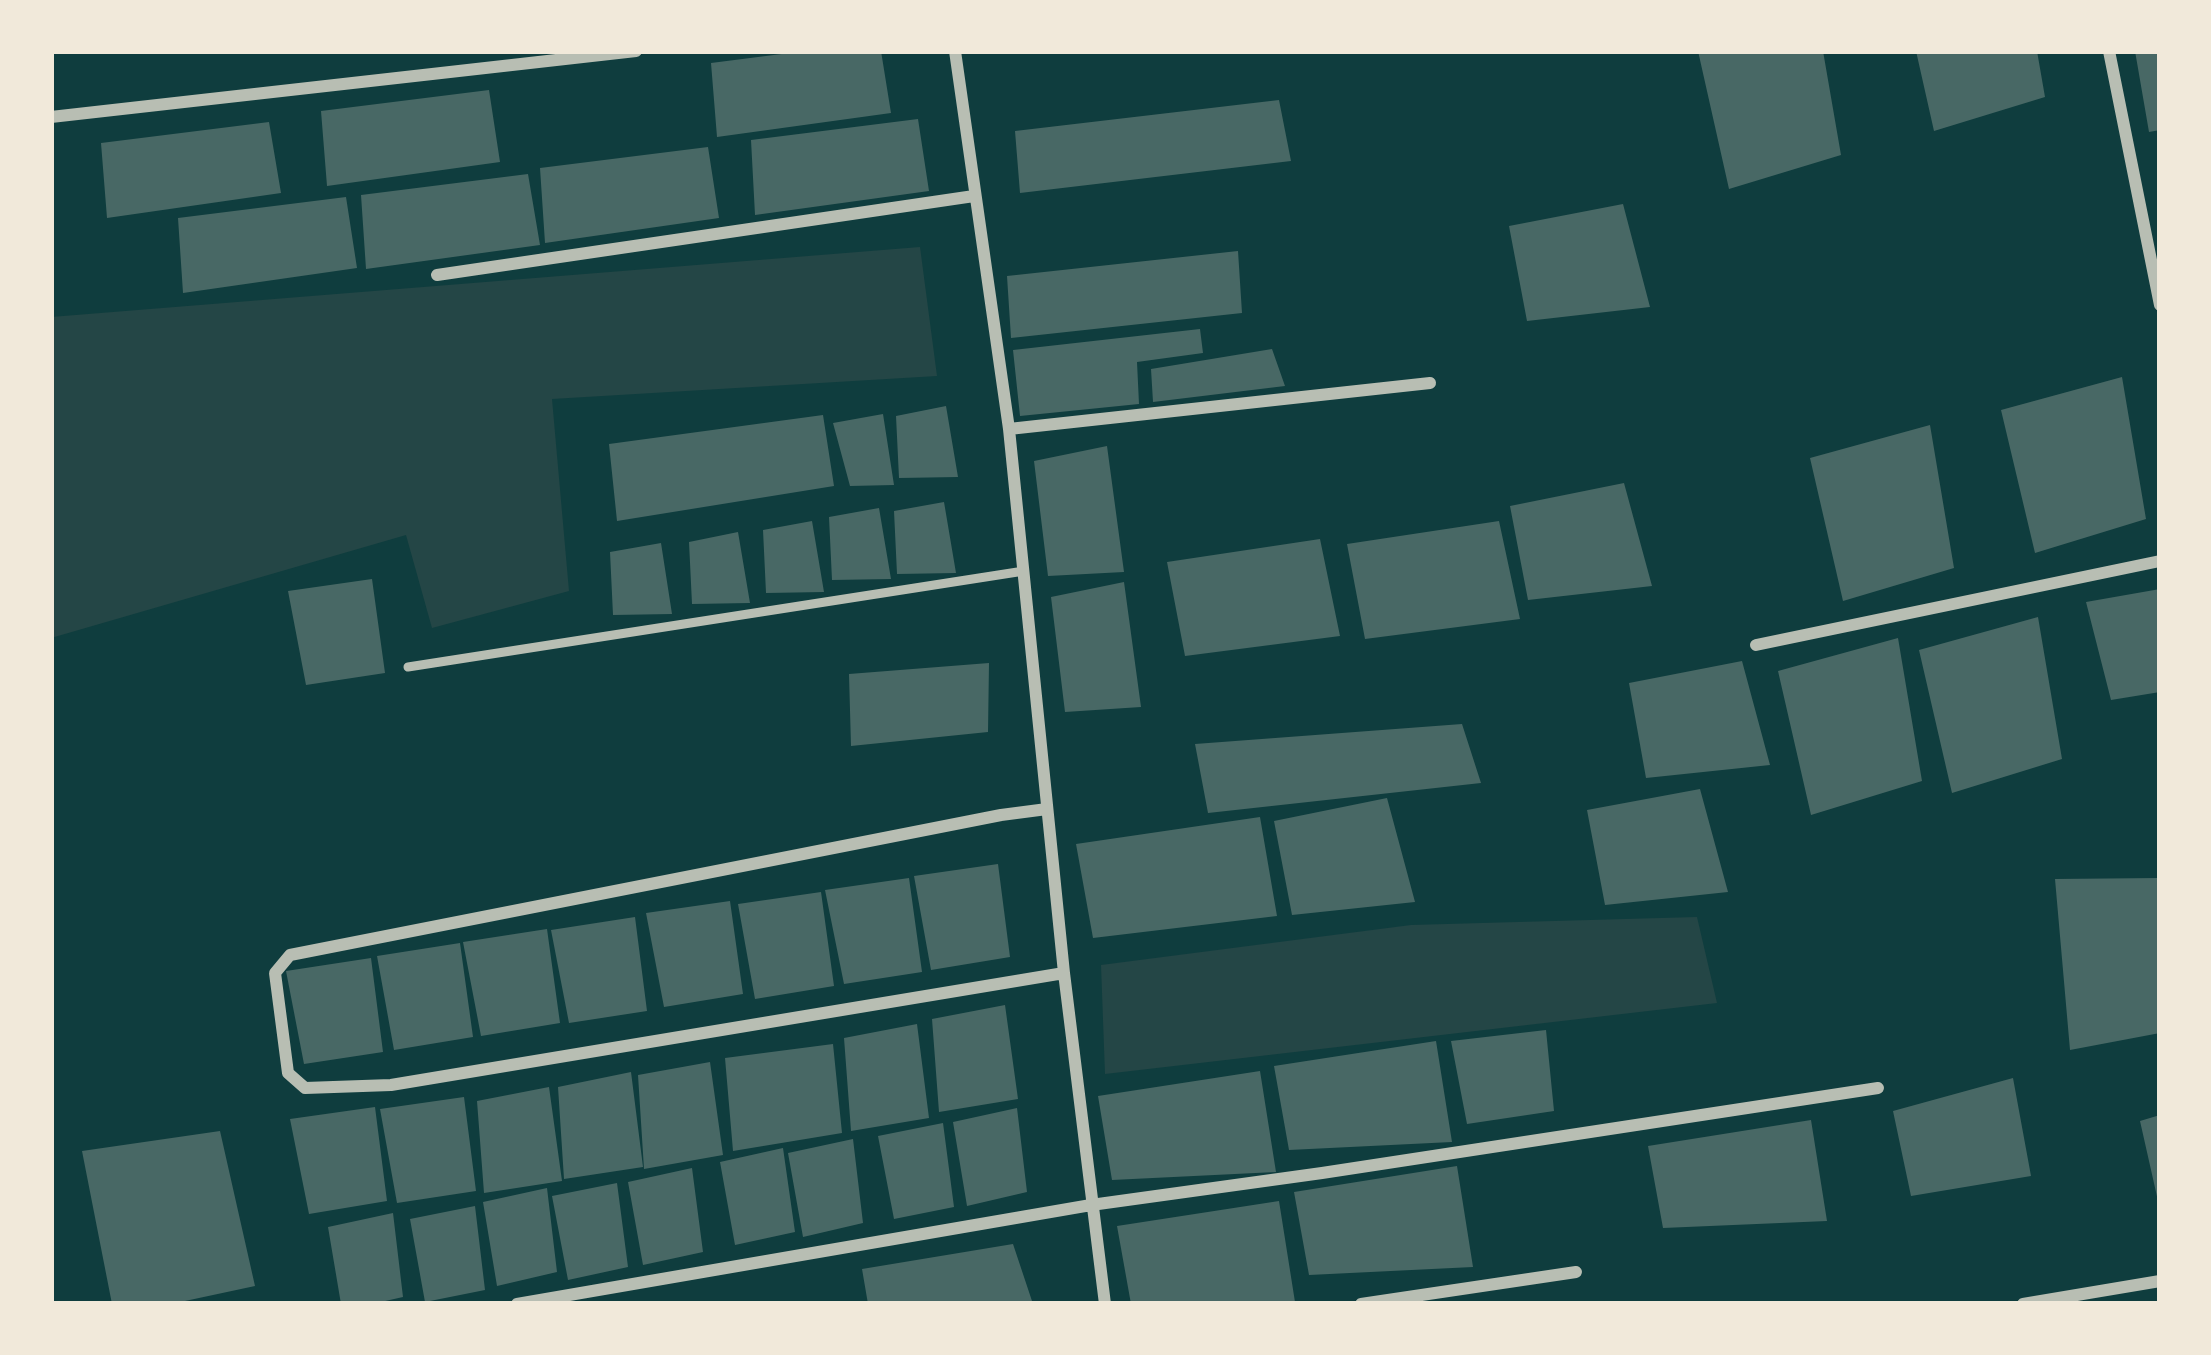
<!DOCTYPE html>
<style>
body{margin:0}
#map{position:relative;width:2211px;height:1355px;overflow:hidden;background:#0f3d3e;font-family:Barlow,sans-serif}
canvas{display:block}
.frame{position:absolute;inset:0;border:54px solid #f1e9da;pointer-events:none}
</style>
<div id="map">
<canvas width="2211" height="1355"></canvas>
<div class="frame"></div>
</div>
<script>
const ctx = document.querySelector('canvas').getContext('2d');
ctx.lineJoin = 'round';
function fill(path, color) { ctx.fillStyle = color; ctx.fill(path, 'evenodd'); }
function trace(path, color, width, dash) { ctx.strokeStyle = color; ctx.lineWidth = width; ctx.lineCap = dash ? 'butt' : 'round'; ctx.setLineDash(dash || []); ctx.stroke(path); }
const green = new Path2D(`
 M920,247L937,376L552,399L569,591L432,628L406,535L51,638V317Z
 M1697,917L1717,1003L1105,1074L1101,965L1411,925Z`);
const building = new Path2D(`
 M805,51H881L891,113L717,137L711,63Z
 M1698,51H1823L1841,155L1729,189Z
 M1916,51H2037L2045,97L1934,131Z
 M2135,51H2160V130L2149,132Z
 M489,90L500,162L327,186L321,111Z
 M1279,100L1291,161L1020,193L1015,131Z
 M918,119L929,191L755,215L751,140Z
 M269,122L281,193L107,218L101,143Z
 M708,147L719,218L545,243L540,168Z
 M528,174L540,245L366,269L361,195Z
 M346,197L357,268L183,293L178,218Z
 M1623,204L1650,307L1527,321L1509,226Z
 M1238,251L1242,313L1011,338L1007,276Z
 M1200,329L1203,353L1137,362L1139,404L1020,416L1013,350Z
 M1272,349L1285,386L1153,402L1151,369Z
 M2122,377L2146,519L2035,553L2001,410Z
 M946,406L958,477L899,478L896,416Z
 M883,414L894,485L850,486L833,423Z
 M823,415L834,486L617,521L609,444Z
 M1930,425L1954,568L1843,601L1810,458Z
 M1107,446L1124,572L1048,576L1034,461Z
 M1624,483L1652,586L1528,600L1510,506Z
 M944,502L956,573L897,574L894,511Z
 M879,508L891,579L832,580L829,517Z
 M812,521L824,592L766,593L763,530Z
 M1499,521L1520,619L1365,639L1347,544Z
 M738,532L750,603L692,604L689,542Z
 M1320,539L1340,636L1185,656L1167,562Z
 M661,543L672,614L613,615L610,552Z
 M372,579L385,673L306,685L288,591Z
 M1124,582L1141,707L1065,712L1051,597Z
 M2160,589V692L2111,700L2086,602Z
 M2038,617L2062,759L1952,793L1919,650Z
 M1898,638L1922,781L1811,815L1778,671Z
 M1742,661L1770,765L1646,778L1629,683Z
 M989,663L988,732L851,746L849,674Z
 M1462,724L1481,783L1208,813L1195,744Z
 M1700,789L1728,892L1605,905L1587,810Z
 M1387,798L1415,902L1292,915L1274,821Z
 M1260,817L1277,916L1093,938L1076,844Z
 M998,864L1010,957L931,970L914,876Z
 M909,878L922,972L844,984L825,890Z
 M2160,878V1033L2070,1050L2055,879Z
 M821,892L834,986L755,999L738,904Z
 M730,901L743,994L664,1007L646,913Z
 M635,917L647,1011L569,1023L551,930Z
 M547,929L560,1023L481,1036L463,942Z
 M460,943L473,1037L394,1050L377,956Z
 M371,958L383,1052L304,1064L286,971Z
 M1005,1005L1018,1099L939,1112L932,1019Z
 M917,1024L929,1118L851,1131L844,1038Z
 M1546,1030L1554,1111L1467,1124L1451,1041Z
 M1436,1041L1452,1142L1289,1150L1274,1066Z
 M833,1044L842,1133L733,1151L725,1058Z
 M710,1062L723,1155L644,1169L638,1075Z
 M1260,1071L1276,1172L1112,1180L1098,1096Z
 M631,1072L643,1167L564,1179L558,1087Z
 M2013,1078L2031,1176L1911,1196L1893,1111Z
 M549,1087L562,1181L484,1193L477,1101Z
 M464,1097L476,1191L397,1203L380,1109Z
 M375,1107L387,1201L309,1214L290,1119Z
 M1017,1108L1027,1192L967,1206L953,1122Z
 M2160,1115V1201H2158L2140,1121Z
 M1811,1120L1827,1221L1663,1228L1648,1146Z
 M943,1123L954,1207L894,1219L878,1136Z
 M220,1131L255,1286L171,1304H112L82,1151Z
 M853,1139L863,1223L803,1237L788,1153Z
 M783,1148L795,1232L735,1245L720,1162Z
 M1457,1166L1473,1267L1309,1275L1294,1192Z
 M692,1168L703,1252L643,1265L628,1182Z
 M617,1183L628,1267L568,1280L552,1196Z
 M547,1188L557,1272L497,1286L483,1202Z
 M1279,1201L1295,1302L1131,1304L1117,1226Z
 M475,1206L485,1290L425,1302L410,1219Z
 M393,1213L403,1297L372,1304H341L328,1227Z
 M1013,1244L1033,1304H868L862,1269Z`);
const service = new Path2D(`
 M408,667L1024,571`);
const minor = new Path2D(`
 M955,51L1009,429L1064,973L1105,1304
 M2109,51L2160,305
 M51,117L636,51
 M437,275L974,196
 M1009,429L1430,383
 M1756,645L2160,561
 M1047,809L1001,815L290,955L275,973L288,1073L305,1088L391,1085L1064,973
 M517,1304L1091,1205L1322,1173L1878,1088
 M1361,1304L1576,1272
 M2023,1304L2160,1281`);
fill(green, '#244646');
fill(building, '#486865');
trace(service, '#b8beb3', 9);
trace(minor, '#b8beb3', 12);
</script>
